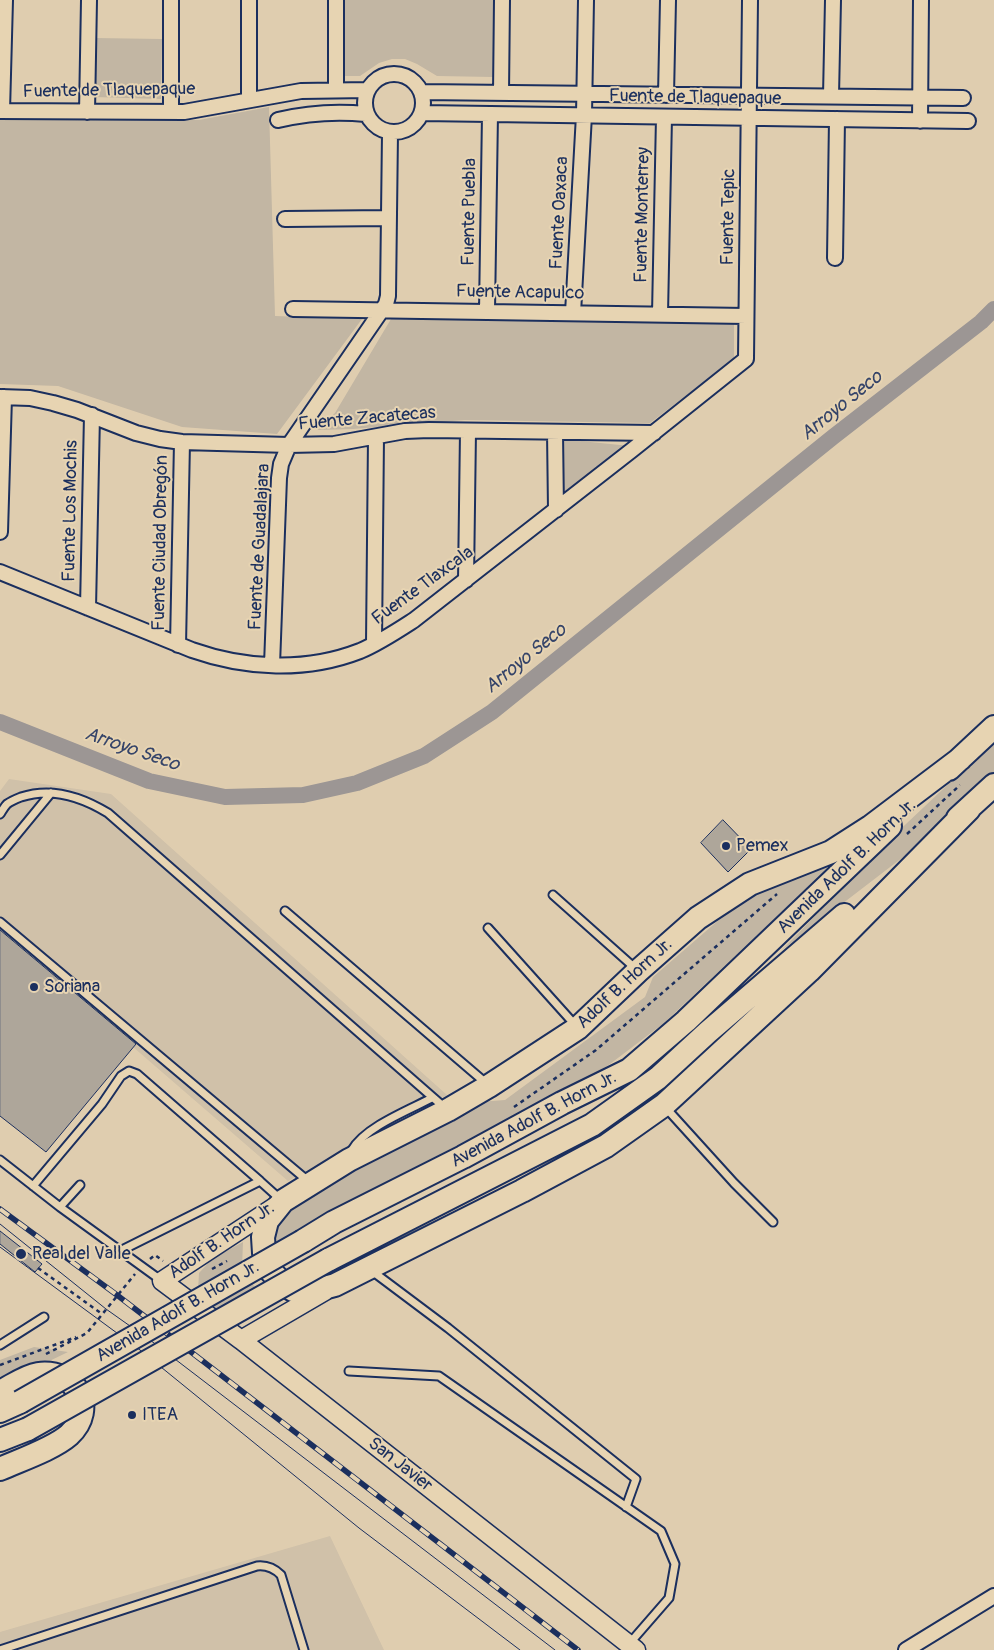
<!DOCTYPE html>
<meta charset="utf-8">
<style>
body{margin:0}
canvas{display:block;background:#dfcdaf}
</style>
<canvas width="994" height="1650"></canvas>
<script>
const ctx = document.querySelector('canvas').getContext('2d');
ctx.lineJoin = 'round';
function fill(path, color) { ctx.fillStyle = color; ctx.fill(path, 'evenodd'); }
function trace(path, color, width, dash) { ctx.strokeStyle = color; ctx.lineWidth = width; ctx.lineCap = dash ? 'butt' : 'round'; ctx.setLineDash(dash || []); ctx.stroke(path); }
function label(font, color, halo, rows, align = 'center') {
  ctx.font = font + ' Pangolin,sans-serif'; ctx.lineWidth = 4; ctx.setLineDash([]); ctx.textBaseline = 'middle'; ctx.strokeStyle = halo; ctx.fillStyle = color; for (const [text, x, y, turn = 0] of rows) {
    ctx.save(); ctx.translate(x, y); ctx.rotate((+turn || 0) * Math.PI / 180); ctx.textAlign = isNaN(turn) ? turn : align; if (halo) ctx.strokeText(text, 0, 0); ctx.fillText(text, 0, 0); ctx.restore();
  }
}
const built = new Path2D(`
 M9,779L111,794L447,1095L288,1181L0,932V791Z
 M330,1536L384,1650H0V1632Z`);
const green = new Path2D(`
 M344,0H494L493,77L437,76L417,64L405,59H392L379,63L360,76H345Z
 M95,38L162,39L161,99L94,97Z
 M269,107L275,316L362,319L277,434L182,427L58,386L0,384V119L199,120Z
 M391,319L734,324V359L650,423L465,420L353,429L317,430L335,413Z
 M561,439L620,445H629L560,499Z
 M994,741V775L924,841L782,950L889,840Z
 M825,861L829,867L664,1023L610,1064L573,1088L274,1247L273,1233L277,1222L292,1208L326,1183L479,1102L505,1100L645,997L653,977L750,893Z
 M243,1242L242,1267L256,1289L223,1314L208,1306L198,1291L199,1273L212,1259Z
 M34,1347L68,1352L0,1385V1360Z`);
const canal = new Path2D(`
 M0,722L149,781L225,797L303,795L357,783L424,756L492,712L833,437L981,322L994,309`);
const building = new Path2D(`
 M723,820L751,849L728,872L701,843Z
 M0,930L136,1044L46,1152L0,1116Z
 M0,1231L42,1264L35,1272L0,1244Z`);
const path = new Path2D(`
 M907,834L960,785
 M514,1107L596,1050L777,894
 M150,1259L155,1255L163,1261
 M38,1268L102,1314
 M212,1269L227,1261
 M46,1354L87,1333L135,1274
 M0,1365L76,1337`);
const service = new Path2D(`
 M0,814C2,811 4,807 7,804C11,801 16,799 21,797C51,787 82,797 108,813L445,1108
 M0,855L51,793
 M553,895L636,969
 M285,911L487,1084
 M0,922L308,1181
 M488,928L576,1026
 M666,1108L734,1183L773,1222
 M352,1150C365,1127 409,1110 432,1098
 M0,1160L60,1207L162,1281
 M260,1181L280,1199
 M33,1186L102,1104L121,1076L129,1071L137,1074L260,1181L120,1251
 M60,1207L80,1185
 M372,1271L448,1328L636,1479L626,1507
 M0,1345L44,1317
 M349,1371L439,1376L661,1531L675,1564L669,1598L629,1644
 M0,1650L257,1566C266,1565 274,1568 281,1575L304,1650`);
const minor = new Path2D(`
 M171,0V112
 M249,0V100
 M365 103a29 29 0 1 1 58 0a29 29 0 1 1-58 0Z
 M336,90V0
 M421,92L963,98
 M501,93L502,0
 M666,95L668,0
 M831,96L833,0
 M0,111L184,112L301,91L368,90
 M2,111L5,0
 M87,112L89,0
 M422,113L968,121
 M278,120C307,113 336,111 366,114
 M920,121L921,0
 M285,219L389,218
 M835,258L837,119
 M293,309L746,316
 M487,311L490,114
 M573,313L584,115L586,0
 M660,314L664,117
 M0,397L30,398L53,403L77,410L136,433L160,439L182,442L289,445L334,444L405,431L429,430L654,433
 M555,432L556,510
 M0,532L4,397
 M0,572L192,650C246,669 306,672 360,651C379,643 397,631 414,620L632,450L746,359L750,0
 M466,580L468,431
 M88,608L92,415
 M374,643L376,437
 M178,645L182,442
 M272,665L279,478L281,464L289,445L386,304L388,296L390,133
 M906,1650L994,1596`);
const tertiary = new Path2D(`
 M276,1206L162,1281L241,1340L636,1650
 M241,1340L325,1291`);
const primary = new Path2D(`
 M960,759L870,827L831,852L750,884L698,918L638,971L578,1028L489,1086L448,1110L349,1160L283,1201L267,1221L263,1237L264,1253L269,1269L280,1281L293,1290L309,1292L335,1285L522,1191L606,1146L664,1105L809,971L969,809
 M949,769L994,727
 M958,818L994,785
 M303,1241L334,1222L463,1157L562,1103L629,1070L686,1021L890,826
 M328,1260L592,1125L658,1078L708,1032L844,915
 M0,1392C12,1386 25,1376 38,1374C76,1369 98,1408 69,1435C53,1449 20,1460 0,1469
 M0,1411L20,1402
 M0,1440L28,1429`);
const tram = new Path2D(`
 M0,1224L106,1309L154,1343L555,1650
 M0,1247L140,1350L359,1528L520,1650`);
const rail = new Path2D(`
 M0,1209L117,1295L578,1650`);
const primaryBridge = new Path2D(`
 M20,1402L303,1241
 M28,1429L328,1260`);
const markers = [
 [726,846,5,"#1b2f5e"],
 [34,987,5,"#1b2f5e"],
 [21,1254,6,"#1b2f5e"],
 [132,1415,5,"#1b2f5e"]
];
const streetNames = [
 ["Fuente de Tlaquepaque",109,91,-1],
 ["Fuente de Tlaquepaque",695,98,1],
 ["Fuente Puebla",470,212,-89],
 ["Fuente Oaxaca",560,213,-87],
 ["Fuente Monterrey",643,215,-89],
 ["Fuente Tepic",729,217,-89],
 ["Fuente Acapulco",520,293,1],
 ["Fuente Zacatecas",367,419,-5],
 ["Fuente Los Mochis",71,511,-89],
 ["Fuente Ciudad Obregón",161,543,-89],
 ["Fuente de Guadalajara",260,547,-87],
 ["Fuente Tlaxcala",423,586,-36],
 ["Avenida Adolf B. Horn Jr.",847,867,-44],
 ["Adolf B. Horn Jr.",625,984,-43],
 ["Avenida Adolf B. Horn Jr.",534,1120,-28],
 ["Adolf B. Horn Jr.",222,1241,-34],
 ["Avenida Adolf B. Horn Jr.",178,1312,-30],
 ["San Javier",400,1465,38]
];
const poiNames = [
 ["Pemex",736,846],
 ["Soriana",44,987],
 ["Real del Valle",32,1254],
 ["ITEA",142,1415]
];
const waterNames = [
 ["Arroyo Seco",842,406,-39],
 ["Arroyo Seco",526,659,-39],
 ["Arroyo Seco",132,750,19]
];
fill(built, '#d0c1a9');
fill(green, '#c2b6a3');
trace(canal, '#9c9694', 16);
fill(building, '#aea69a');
trace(building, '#1b2f5e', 1);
trace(service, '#1b2f5e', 11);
trace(minor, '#1b2f5e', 18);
trace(tertiary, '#1b2f5e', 21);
trace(primary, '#1b2f5e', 26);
trace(path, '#1b2f5e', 2.5, [4, 4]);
trace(service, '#e7d4b2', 7);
trace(minor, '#e7d4b2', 14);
trace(tertiary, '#e7d4b2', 18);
trace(primary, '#e7d4b2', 22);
trace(tram, '#1b2f5e', 1);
trace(rail, '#1b2f5e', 5.5);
trace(rail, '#e7d4b2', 4, [11]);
trace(primaryBridge, '#1b2f5e', 26, []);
trace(primaryBridge, '#e7d4b2', 22);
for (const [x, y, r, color] of markers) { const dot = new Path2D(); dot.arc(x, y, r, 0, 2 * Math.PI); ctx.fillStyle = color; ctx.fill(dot); trace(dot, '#e7d4b2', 2); }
label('18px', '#1b2f5e', '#e7d4b2', streetNames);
label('18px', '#1b2f5e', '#e7d4b2', poiNames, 'left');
label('italic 19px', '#354469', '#e7d4b2', waterNames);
</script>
